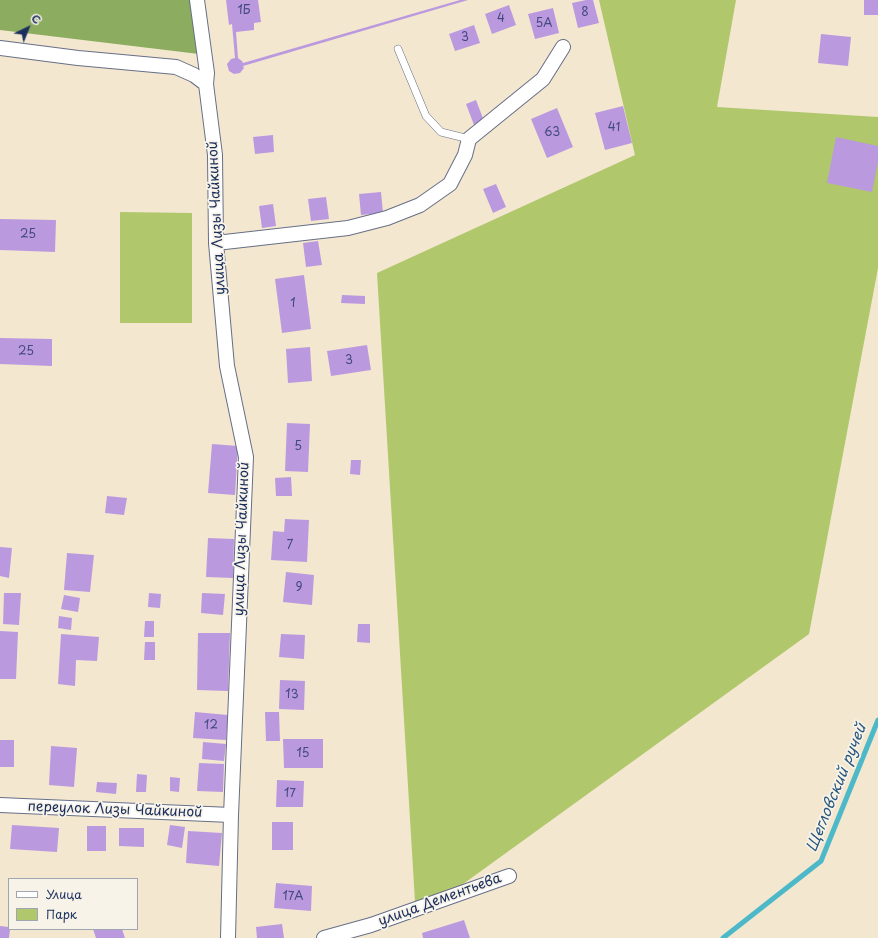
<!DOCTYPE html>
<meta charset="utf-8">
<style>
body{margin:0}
#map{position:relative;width:878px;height:938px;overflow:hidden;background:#f3e7d0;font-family:"Playpen Sans",sans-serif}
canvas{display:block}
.legend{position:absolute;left:8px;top:878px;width:130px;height:52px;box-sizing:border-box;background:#f7f3e8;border:1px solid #9fa5b1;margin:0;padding:5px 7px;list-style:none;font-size:12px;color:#1b2f5e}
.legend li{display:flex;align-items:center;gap:8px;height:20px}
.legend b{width:20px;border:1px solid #9fa5b1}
.north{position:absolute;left:8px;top:8px;width:40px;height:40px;-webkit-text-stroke:3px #f7f3e8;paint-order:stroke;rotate:43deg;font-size:11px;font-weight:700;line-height:16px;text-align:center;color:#1b2f5e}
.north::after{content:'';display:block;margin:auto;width:14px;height:18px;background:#1b2f5e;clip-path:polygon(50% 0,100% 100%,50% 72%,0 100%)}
</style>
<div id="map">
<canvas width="878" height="938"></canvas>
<ul class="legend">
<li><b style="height:5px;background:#fff"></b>Улица</li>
<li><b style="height:11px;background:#b0c76b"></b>Парк</li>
</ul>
<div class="north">С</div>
</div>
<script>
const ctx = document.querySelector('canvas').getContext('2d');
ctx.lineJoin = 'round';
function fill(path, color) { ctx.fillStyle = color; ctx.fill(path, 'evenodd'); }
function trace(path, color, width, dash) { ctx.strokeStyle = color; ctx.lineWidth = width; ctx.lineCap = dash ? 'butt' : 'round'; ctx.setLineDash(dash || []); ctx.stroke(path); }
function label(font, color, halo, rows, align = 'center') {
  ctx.font = font + ' "Playpen Sans",sans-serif'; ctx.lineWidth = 3.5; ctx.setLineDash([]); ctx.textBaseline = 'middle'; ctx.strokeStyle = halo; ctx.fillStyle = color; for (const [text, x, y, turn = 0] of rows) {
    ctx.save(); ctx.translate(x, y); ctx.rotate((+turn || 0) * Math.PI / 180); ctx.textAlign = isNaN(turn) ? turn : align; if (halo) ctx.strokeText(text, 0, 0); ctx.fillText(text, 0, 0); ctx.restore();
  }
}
const green = new Path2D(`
 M599,0H736L717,107L878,117V268L809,634L416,918L377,273L635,155Z
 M120,212L192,213V323H120Z`);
const forest = new Path2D(`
 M0,0H191L199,54L0,30Z`);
const stream = new Path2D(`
 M723,938L821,861L878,720`);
const building = new Path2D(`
 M226,0H258L261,22L254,23V30L236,32L238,58L242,61L243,63L460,0H468L243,66L244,68L240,73L234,74L229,71L227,64L231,59L235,58L232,24L229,25Z
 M586,0H593L599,23L578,28L572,3Z
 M864,0H878V15H864Z
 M509,5L516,25L492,34L485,14Z
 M553,8L559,33L535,39L528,14Z
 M474,25L480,43L455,51L449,34Z
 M821,34L851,37L848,66L818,63Z
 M476,100L484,121L474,125L466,104Z
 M623,106L632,143L605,150L595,113Z
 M557,108L573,147L547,158L531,119Z
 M273,135L274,152L255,154L253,137Z
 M836,137L878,146V162L872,192L827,183Z
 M496,184L506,207L493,213L483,189Z
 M381,192L383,213L361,215L359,194Z
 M326,197L329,219L311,221L308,199Z
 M273,204L276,226L262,228L259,206Z
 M0,219L56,220L55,252L0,250Z
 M318,241L322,265L306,267L303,243Z
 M304,275L311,329L282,333L275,279Z
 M342,295L365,296V304L341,303Z
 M0,338L52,339V366L0,364Z
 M367,345L371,370L331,376L327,351Z
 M310,347L312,381L288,383L286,349Z
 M287,423L310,424L308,472L285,471Z
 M212,444L238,446L235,495L208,493Z
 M351,460H361L360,475L350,474Z
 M291,477L292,496H276L275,478Z
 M107,496L127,498L124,515L105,513Z
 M285,519L309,520L307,562L271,560L273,531L284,532Z
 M208,538L234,539L233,578L206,577Z
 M0,547L12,548L9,578L0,576Z
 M67,553L94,555L90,592L64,590Z
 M286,572L314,575L312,605L283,602Z
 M4,593H21L19,625L3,624Z
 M149,593L161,594L160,608L148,607Z
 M202,593L225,594L223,615L201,613Z
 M64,595L80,598L78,612L61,609Z
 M59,616L72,618L71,630L58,628Z
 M145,621H154V637H144Z
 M358,624H370V643L357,642Z
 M0,631L18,632L16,679H0Z
 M198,633H230L228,691L197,690Z
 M61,634L99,637L97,661L76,660L75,686L58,684Z
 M281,634L305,635L304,659L279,657Z
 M145,642H155V660H144Z
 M280,680L305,681L304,710L279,709Z
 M195,712L228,715L226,740L193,738Z
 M265,712H279L280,741H266Z
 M283,739H323V768H284Z
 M0,740H14V767H0Z
 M203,742L226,744L224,761L202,759Z
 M51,746L77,748L74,787L49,785Z
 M199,763L224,764L223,792L197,791Z
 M137,774L147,775L146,792H136Z
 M170,777L180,778L179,792L170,791Z
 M277,780L304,781L303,807H276Z
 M97,782L117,783L116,794L96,792Z
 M272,822H293V850H272Z
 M12,825L59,828L57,852L10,849Z
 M170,825L185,827L182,848L167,845Z
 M87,826H106V851H87Z
 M119,828H144V847L119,846Z
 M188,831L222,833L219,866L186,863Z
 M276,883L312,886L311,911L274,908Z
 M464,920L470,938H423L422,933Z
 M282,924L284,938H257L256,927Z
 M0,926L9,927L10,929L9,938H0Z
 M93,929H122L125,938H96Z`);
const lane = new Path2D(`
 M398,49L426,116L441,132L469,139`);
const street = new Path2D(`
 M197,0L207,73L206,84L215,155L216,243L227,366L246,457L231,815L228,938
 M0,48L78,58L176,67L194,75L206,84
 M216,243L348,228L387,218L420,205L450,184L465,155L469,139L543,79L563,47
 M0,805L231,815
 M324,938L371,925L509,876`);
const numberNames = [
 ["1Б",244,11],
 ["8",585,13],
 ["4",501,19],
 ["5А",544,24],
 ["3",465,38],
 ["41",614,128],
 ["63",552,133],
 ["25",28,235],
 ["1",293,304],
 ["25",26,352],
 ["3",349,361],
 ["5",298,447],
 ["7",290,546],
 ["9",299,588],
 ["13",292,695],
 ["12",211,726],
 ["15",303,754],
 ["17",290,794],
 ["17А",293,897]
];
const streetNames = [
 ["улица Лизы Чайкиной",217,218,-93],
 ["улица Лизы Чайкиной",242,539,-88],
 ["переулок Лизы Чайкиной",115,810,2],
 ["улица Дементьева",440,900,-20]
];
const waterNames = [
 ["Щегловский ручей",837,788,-68]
];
fill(green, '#b0c76b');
fill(forest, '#8cac5f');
trace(stream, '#4cb8c8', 5);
fill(building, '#bb99df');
trace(lane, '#676f86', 8);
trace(street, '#676f86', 16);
trace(lane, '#fff', 7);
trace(street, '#fff', 14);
label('12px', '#434a7e', null, numberNames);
label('14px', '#1b2f5e', '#f7f3e8', streetNames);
label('italic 15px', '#2a587e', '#f7f3e8', waterNames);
</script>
